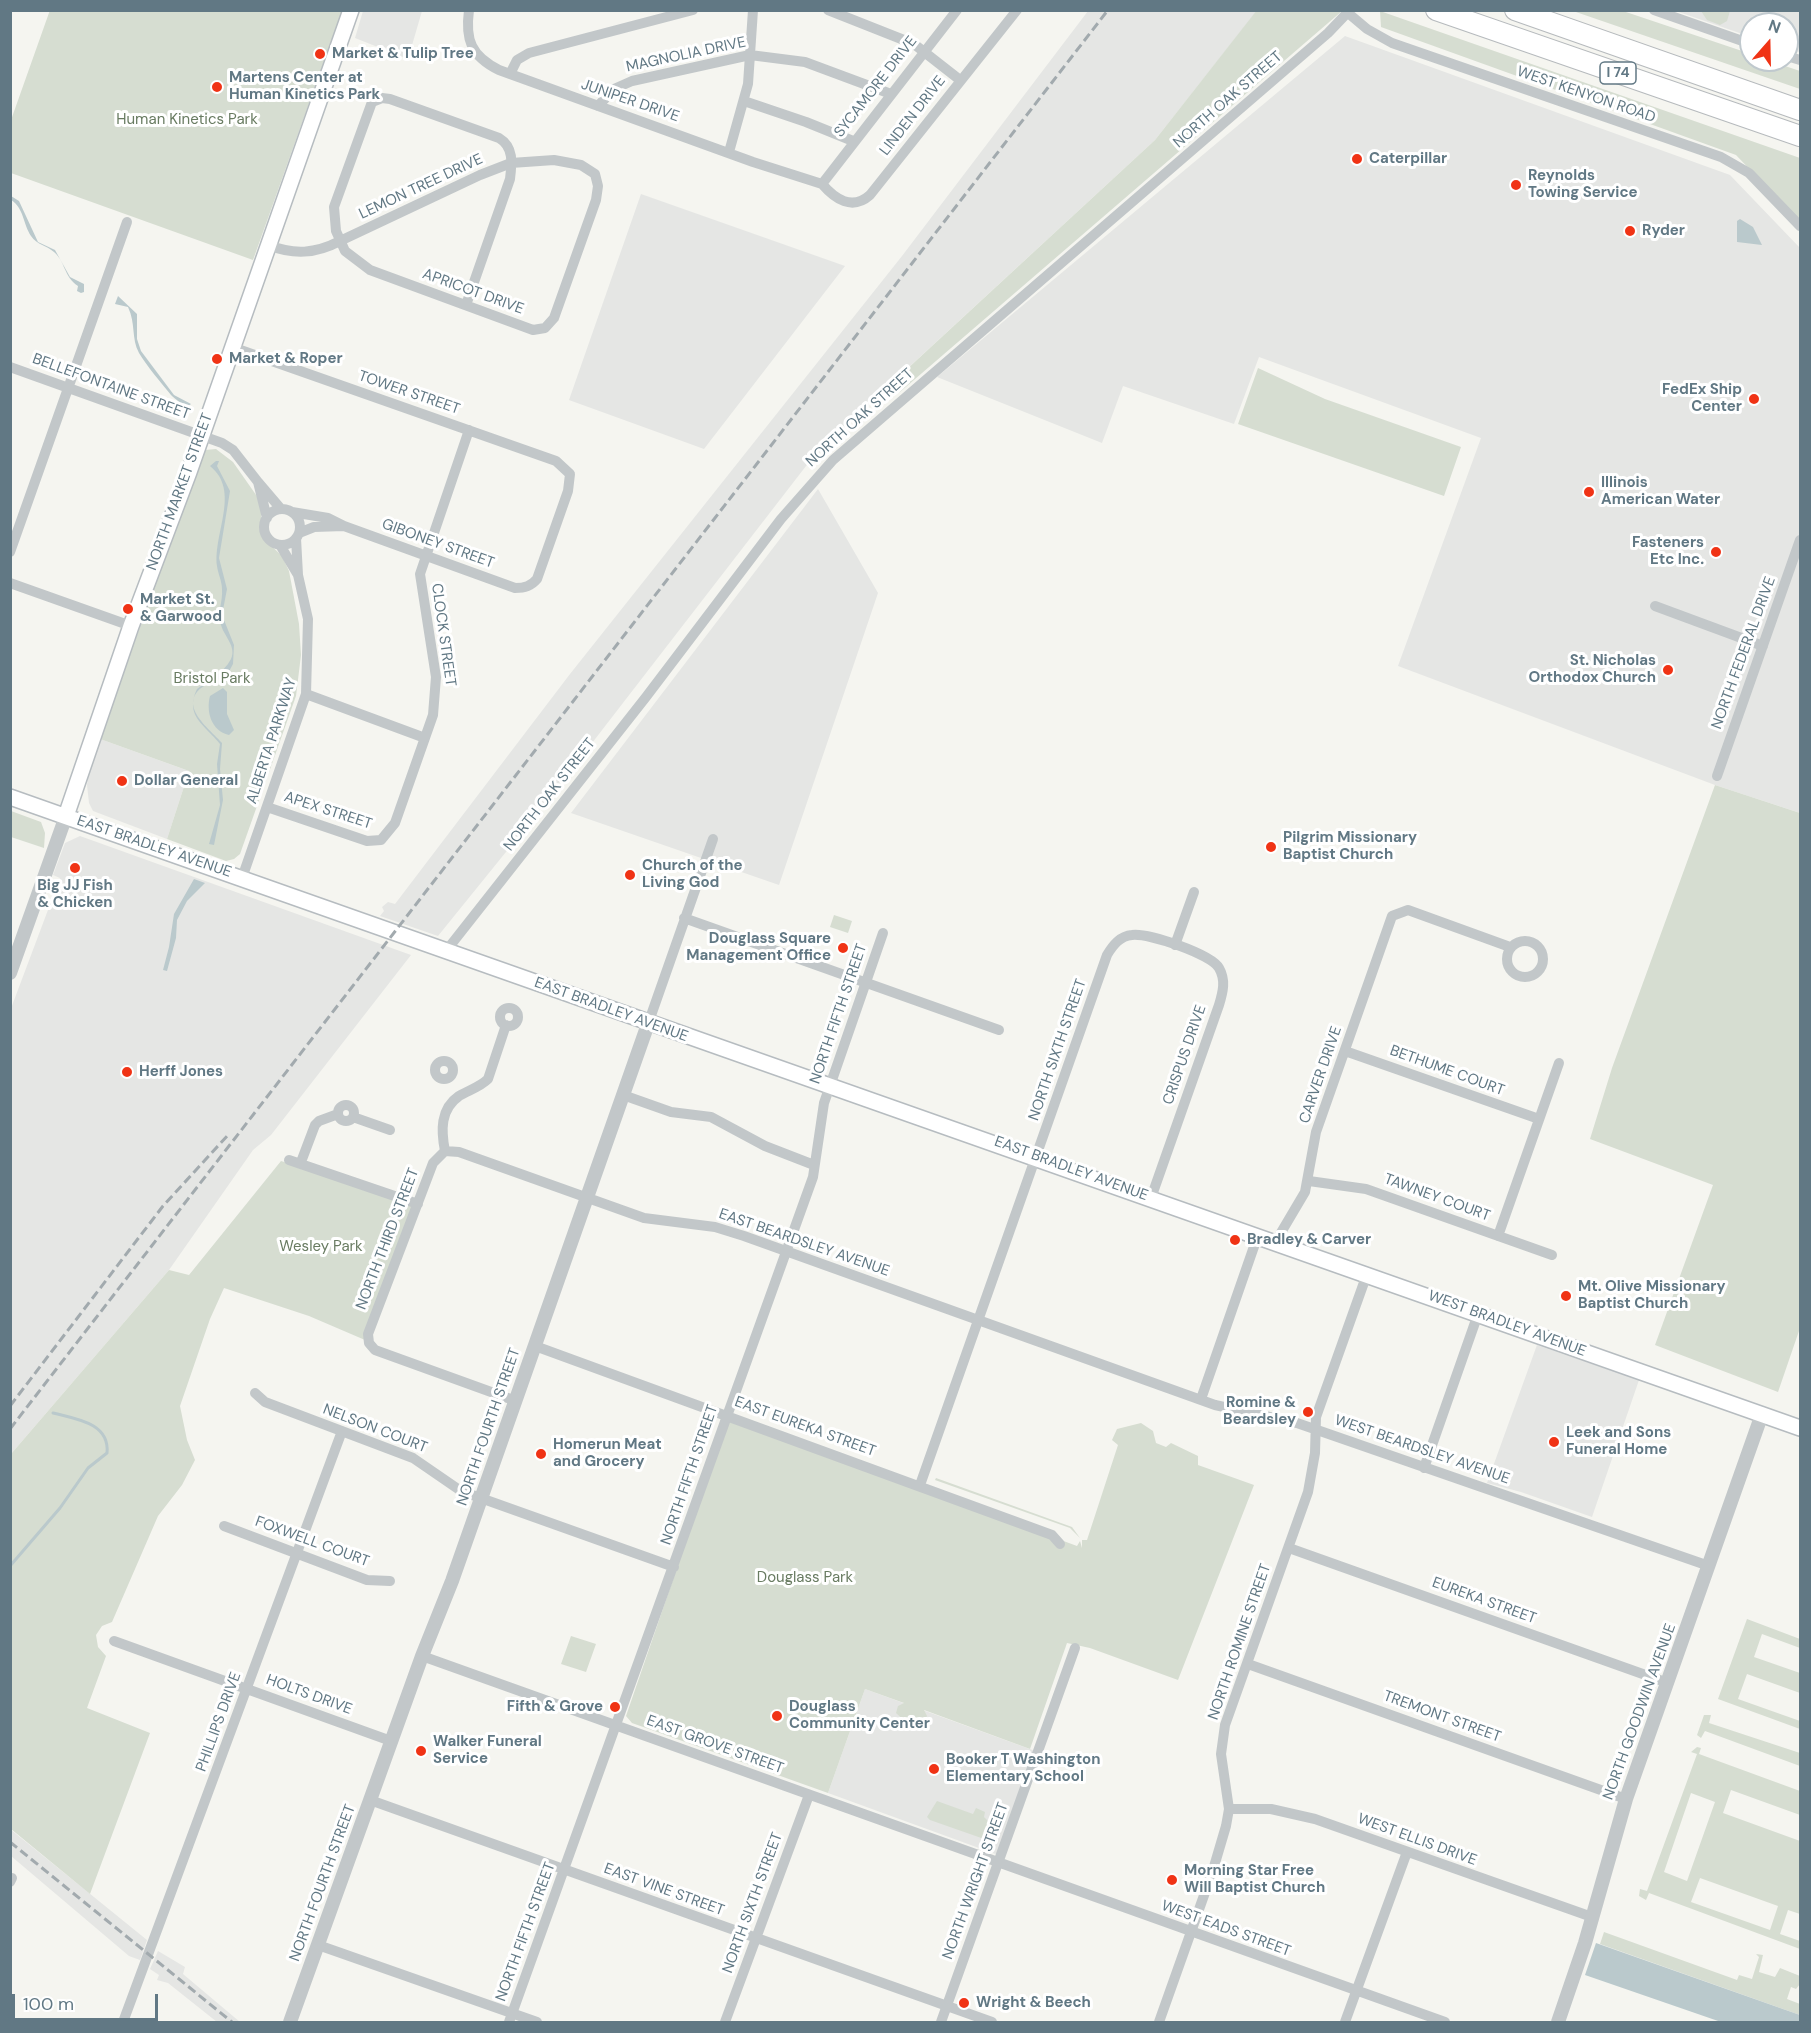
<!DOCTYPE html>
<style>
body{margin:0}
#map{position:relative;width:1811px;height:2033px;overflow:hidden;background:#f5f5f0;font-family:"DM Sans",sans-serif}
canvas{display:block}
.frame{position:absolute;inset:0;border:12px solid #617884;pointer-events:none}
.north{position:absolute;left:1739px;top:12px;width:60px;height:60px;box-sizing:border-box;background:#fff;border:2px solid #c0c9ce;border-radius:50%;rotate:20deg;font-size:16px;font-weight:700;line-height:24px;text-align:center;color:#617884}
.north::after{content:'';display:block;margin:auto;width:21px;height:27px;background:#f03315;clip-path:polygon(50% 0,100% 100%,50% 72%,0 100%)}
.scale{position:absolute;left:12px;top:1994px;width:146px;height:27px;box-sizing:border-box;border:3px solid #617884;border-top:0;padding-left:8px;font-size:18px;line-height:21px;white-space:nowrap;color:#617884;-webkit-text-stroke:4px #fff;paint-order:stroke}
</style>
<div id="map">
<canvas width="1811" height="2033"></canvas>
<div class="frame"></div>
<div class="north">N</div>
<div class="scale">100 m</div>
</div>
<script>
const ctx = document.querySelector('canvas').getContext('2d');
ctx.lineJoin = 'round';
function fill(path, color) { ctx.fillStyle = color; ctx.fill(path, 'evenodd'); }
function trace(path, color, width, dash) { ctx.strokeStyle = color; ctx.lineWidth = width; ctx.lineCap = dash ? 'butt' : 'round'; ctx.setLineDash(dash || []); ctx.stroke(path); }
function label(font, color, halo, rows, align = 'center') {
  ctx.font = font + ' "DM Sans",sans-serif'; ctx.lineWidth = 6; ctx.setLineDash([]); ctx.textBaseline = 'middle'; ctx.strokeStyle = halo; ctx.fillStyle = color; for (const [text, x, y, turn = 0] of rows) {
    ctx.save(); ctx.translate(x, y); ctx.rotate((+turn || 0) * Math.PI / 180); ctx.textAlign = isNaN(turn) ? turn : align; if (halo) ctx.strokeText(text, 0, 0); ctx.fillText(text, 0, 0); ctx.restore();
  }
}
const built = new Path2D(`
 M363,11H422L408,59L355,38Z
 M1088,11H1257L1155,140L857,415L806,466L548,800L438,936L380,916L384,911L382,907L388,902L395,904L570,674L902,256Z
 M1676,11H1800V52L1787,50V24H1751V37Z
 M1345,36L1730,175L1800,248V813L1715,785L1398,666L1481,438L1259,357L1234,424L1123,386L1102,443L937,377Z
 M641,194L845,266L704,449L569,400Z
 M818,489L878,593L779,885L571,813Z
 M100,739L189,771L167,839L93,811L89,803L87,785L89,769Z
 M80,836L411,955L271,1135L253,1150L169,1270L11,1454L10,1011L60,878L53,875L65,843Z
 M1537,1345L1639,1380L1592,1517L1521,1492L1487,1483Z
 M865,1689L1038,1752L1001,1856L828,1793Z
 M10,1829L147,1940L140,1960L129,1956L11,1856Z
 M158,1951L185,1967L183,1974L240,2022H217L168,1983L157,1980L159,1975L150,1969Z`);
const green = new Path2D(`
 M50,10L342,11L253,260L11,173V120Z
 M1257,10L1342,11L900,392L893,394V382L1155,140Z
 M1380,11L1800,158V222L1736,155L1381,27Z
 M1573,11H1623L1751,54V60H1767L1800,71V89Z
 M1701,11L1728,10L1730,11L1727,21L1720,25L1707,20Z
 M1258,368L1325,399L1461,447L1444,496L1238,424Z
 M216,449L233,462L261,502V536L282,556L289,571L299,624L301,655L296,696L240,854L234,859L226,861L167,839L189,771L100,739L200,458L205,450Z
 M1715,785L1800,813V1328L1778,1392L1655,1345L1713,1185L1590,1139L1612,1068Z
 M11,811L41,822L45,833L44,848L11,837Z
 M834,915L852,921L848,933L830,927Z
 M281,1161L418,1204L365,1340L309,1316L224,1288L210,1319L180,1406L187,1440L195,1460L182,1485L158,1516L112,1622L102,1626L96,1635L98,1647L106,1656L87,1708L150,1733L90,1894L11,1829V1454L169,1270L189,1275Z
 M729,1417L1077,1546L1080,1541L1082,1548V1540H1087L1118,1445L1112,1440L1117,1429L1141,1423L1153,1431L1156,1443L1166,1447L1171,1443L1198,1456V1465L1254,1485L1178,1680L1090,1648L1067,1643L1030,1749L924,1710L927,1716L924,1722L907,1723L896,1713L898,1706L904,1703L865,1689L828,1793L632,1723L626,1716Z
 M936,1478L1072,1527L1080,1538L1070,1528L935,1480Z
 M1747,1619L1800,1639V1648L1762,1634L1754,1657L1800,1673V1693L1747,1674L1738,1699L1800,1721V1729L1718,1699Z
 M571,1636L596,1644L586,1672L561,1664Z
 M1704,1715H1711L1709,1723L1800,1753V1766L1705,1731L1701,1738L1697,1735Z
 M1697,1747L1701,1748L1699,1754L1800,1791V1815L1731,1790L1723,1813L1800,1841V1914L1788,1910L1780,1934L1800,1941V1949L1649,1893L1646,1900L1639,1896L1640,1889L1647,1891L1697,1754L1691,1752ZM1691,1793L1715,1802L1687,1881L1664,1872ZM1700,1878L1778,1906L1770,1930L1691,1902Z
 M937,1801L973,1814L976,1808L985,1812L984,1817L992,1825L987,1840L930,1820L927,1817Z
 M1604,1932L1737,1980L1739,1975L1752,1979L1759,1957L1756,1954L1763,1955L1759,1972L1775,1977L1780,1968L1800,1976V1984L1796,1989L1791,1987L1787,1999L1800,2004V2015L1600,1944Z`);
const water = new Path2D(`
 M11,196L19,201L38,242L55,250L70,277L84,284V292L81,293L77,291L78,286C64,277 65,261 54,252C46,245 37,245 31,236C23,224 24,208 11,200Z
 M1740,219L1753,227L1762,245L1737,242V221Z
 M118,296L137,314V339L141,351L174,395L191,404L184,410L178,409L183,408C180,401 176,400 171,395C162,384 146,365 139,353C131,338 136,324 128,307L115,304Z
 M216,461H219L217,466L230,491L219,558L227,589L222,615L234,645L233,664L227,675C219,680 209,682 201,688C178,707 211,730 222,743L220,769L223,800L214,845L209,844L220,805L217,764L220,744C205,725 184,716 197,689C210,679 223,674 231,659C237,647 224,636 221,625C217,611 223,602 222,589C222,581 218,574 217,566C213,533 241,491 210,466Z
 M223,688L227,692V714L234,730L229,735C211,731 206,711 210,696Z
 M194,879L205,883L187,901L177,920L176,938L167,971L163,970L169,947L174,914Z
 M1596,1943L1800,2015V2022H1721L1585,1975Z`);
const stream = new Path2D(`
 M10,1566L60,1508L88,1468L107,1453C110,1423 76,1419 53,1413`);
const minor = new Path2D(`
 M469,10C465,40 471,56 499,70L753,162L822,184
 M828,10L914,44L960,80
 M1654,10L1751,44
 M1348,13L1367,29L1392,43L1721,157L1749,173L1800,226
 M1787,56L1800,60
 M510,74L517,60L529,53L693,10
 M744,101L806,122L853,141
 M598,106L614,89L632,81L750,55L805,62L891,94
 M729,152L748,84L753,10
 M822,184C835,199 852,211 870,195L1017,10
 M822,184L957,10
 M268,245C294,255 315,254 340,241L480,175L511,163L554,160L581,165L595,174L598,186L596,200L554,318L545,328L533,330L370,270L345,251L336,231L334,207L372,102L382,98L390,99L499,138C514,147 512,163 510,179L466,305
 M232,347L556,461L570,474L568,491L537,579C531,586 525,588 515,588L344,526
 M10,367L222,443L233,450L258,482
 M264 527a18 18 0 1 1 36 0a18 18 0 1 1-36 0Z
 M292,512L328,518L344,526L314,527L299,533
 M267,518L258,482L281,509
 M280,545L298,575L296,538
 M10,552L127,222
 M10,583L131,626
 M1655,606L1763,646
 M306,694L425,738
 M1717,776L1800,540
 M267,807L367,841L381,840L395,823L433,715L436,677L420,574L469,430
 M242,878L306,694L308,619L298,575
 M684,918L999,1030
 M1507 959a18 18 0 1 1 36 0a18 18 0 1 1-36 0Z
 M1175,945L1194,892
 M446,951L646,697L781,519L833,460L1328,33L1350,10
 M500 1017a9 9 0 1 1 18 0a9 9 0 1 1-18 0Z
 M648,1024L713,839
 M1345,1051L1539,1119
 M435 1070a9 9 0 1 1 18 0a9 9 0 1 1-18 0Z
 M623,1095L671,1112L711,1117L765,1146L814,1165
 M338 1113a8 8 0 1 1 16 0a8 8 0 1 1-16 0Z
 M353,1117L390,1130
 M445,1151C441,1131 440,1109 459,1096C469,1090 480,1087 488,1079L506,1025
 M289,1160L418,1204
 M301,1162L315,1125L319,1121L338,1114
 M1309,1181L1366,1189L1552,1255
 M1498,1236L1559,1063
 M1276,1241L1305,1192L1316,1132L1392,916L1408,910L1510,947
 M535,1346L1052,1535L1060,1544
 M255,1393L265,1402L413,1458L461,1491L674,1567
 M1201,1399L1258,1235
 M516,1401L375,1350L369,1343L368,1334L433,1163L445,1151L459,1152L644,1218L715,1227L744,1236L1215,1405L1297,1423L1709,1566
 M1424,1468L1478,1314
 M920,1485L1107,955C1113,945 1120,936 1132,935C1149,933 1211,954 1219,968C1226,980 1223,992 1219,1005L1151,1198
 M224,1526L367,1580L390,1581
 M1289,1548L1668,1683
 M114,1641L391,1741
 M422,1656L1445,2022
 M1248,1664L1626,1799
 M370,1800L992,2022
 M1229,1809H1271L1315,1819L1592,1917
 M10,1882L12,1878
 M318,1945L537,2022
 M123,2022L342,1431
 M509,2022L813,1177L824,1103L883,933
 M725,2022L809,1795
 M941,2022L1075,1648
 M1159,2022L1213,1870L1226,1826L1229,1809L1221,1754L1225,1725L1308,1492L1315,1453L1316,1417L1367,1274
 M1345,2022L1407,1852`);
const tertiary = new Path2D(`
 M10,973L66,816
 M290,2022L422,1656L452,1581L648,1024
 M1558,2022L1585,1943L1626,1799L1762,1414`);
const secondary = new Path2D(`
 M10,797L1800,1428
 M66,816L131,626L189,472L351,10`);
const motorway = new Path2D(`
 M1436,10L1800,136
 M1515,10L1800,110`);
const rail = new Path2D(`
 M10,1406L163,1206L228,1135
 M10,1429L1108,10
 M10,1842L232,2022`);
const markers = [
 [320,54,6,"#f03315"],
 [217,87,6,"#f03315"],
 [1357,159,6,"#f03315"],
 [1516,185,6,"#f03315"],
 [1630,231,6,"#f03315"],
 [217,359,6,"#f03315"],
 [1754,399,6,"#f03315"],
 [1589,492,6,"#f03315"],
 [1716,552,6,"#f03315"],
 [128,609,6,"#f03315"],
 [1668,670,6,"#f03315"],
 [122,781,6,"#f03315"],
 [1271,847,6,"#f03315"],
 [75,868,6,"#f03315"],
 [630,875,6,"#f03315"],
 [843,948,6,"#f03315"],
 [127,1072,6,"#f03315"],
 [1235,1240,6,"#f03315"],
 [1566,1296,6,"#f03315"],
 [1308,1412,6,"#f03315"],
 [1554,1442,6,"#f03315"],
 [541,1454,6,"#f03315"],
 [615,1707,6,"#f03315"],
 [777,1716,6,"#f03315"],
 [421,1751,6,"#f03315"],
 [934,1769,6,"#f03315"],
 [1172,1880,6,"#f03315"],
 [964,2003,6,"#f03315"]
];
const shields = [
 [1618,73,36]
];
const shieldNames = [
 ["I 74",1618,73]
];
const poiNames = [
 ["Market & Tulip Tree",332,54],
 ["Martens Center at",229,78],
 ["Human Kinetics Park",229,95],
 ["Caterpillar",1369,159],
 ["Reynolds",1528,176],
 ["Towing Service",1528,193],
 ["Ryder",1642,231],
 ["Market & Roper",229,359],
 ["FedEx Ship",1742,390,"right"],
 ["Center",1742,407,"right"],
 ["Illinois",1601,483],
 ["American Water",1601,500],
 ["Fasteners",1704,543,"right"],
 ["Etc Inc.",1704,560,"right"],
 ["Market St.",140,600],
 ["& Garwood",140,617],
 ["St. Nicholas",1656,661,"right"],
 ["Orthodox Church",1656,678,"right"],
 ["Dollar General",134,781],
 ["Pilgrim Missionary",1283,838],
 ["Baptist Church",1283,855],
 ["Church of the",642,866],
 ["Living God",642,883],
 ["Big JJ Fish",75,886,"center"],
 ["& Chicken",75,903,"center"],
 ["Douglass Square",831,939,"right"],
 ["Management Office",831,956,"right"],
 ["Herff Jones",139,1072],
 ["Bradley & Carver",1247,1240],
 ["Mt. Olive Missionary",1578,1287],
 ["Baptist Church",1578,1304],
 ["Romine &",1296,1403,"right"],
 ["Beardsley",1296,1420,"right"],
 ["Leek and Sons",1566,1433],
 ["Funeral Home",1566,1450],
 ["Homerun Meat",553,1445],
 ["and Grocery",553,1462],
 ["Fifth & Grove",603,1707,"right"],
 ["Douglass",789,1707],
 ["Community Center",789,1724],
 ["Walker Funeral",433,1742],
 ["Service",433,1759],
 ["Booker T Washington",946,1760],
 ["Elementary School",946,1777],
 ["Morning Star Free",1184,1871],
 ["Will Baptist Church",1184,1888],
 ["Wright & Beech",976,2003]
];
const streetNames = [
 ["MAGNOLIA DRIVE",686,55,-12],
 ["SYCAMORE DRIVE",876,87,-52],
 ["WEST KENYON ROAD",1586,95,19],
 ["NORTH OAK STREET",1228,100,-41],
 ["JUNIPER DRIVE",630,101,19],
 ["LINDEN DRIVE",913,116,-52],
 ["LEMON TREE DRIVE",421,187,-25],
 ["APRICOT DRIVE",473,292,20],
 ["BELLEFONTAINE STREET",111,387,20],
 ["TOWER STREET",409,393,19],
 ["NORTH OAK STREET",860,418,-42],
 ["NORTH MARKET STREET",180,492,-70],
 ["GIBONEY STREET",438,544,20],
 ["CLOCK STREET",443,635,82],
 ["NORTH FEDERAL DRIVE",1744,653,-70],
 ["ALBERTA PARKWAY",272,741,-72],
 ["NORTH OAK STREET",550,795,-52],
 ["APEX STREET",328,811,18],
 ["EAST BRADLEY AVENUE",154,847,19],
 ["EAST BRADLEY AVENUE",611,1010,20],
 ["NORTH FIFTH STREET",839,1014,-71],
 ["NORTH SIXTH STREET",1058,1050,-71],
 ["CRISPUS DRIVE",1185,1055,-71],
 ["BETHUME COURT",1447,1071,20],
 ["CARVER DRIVE",1321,1075,-71],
 ["EAST BRADLEY AVENUE",1071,1169,20],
 ["TAWNEY COURT",1437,1198,20],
 ["NORTH THIRD STREET",388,1239,-69],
 ["EAST BEARDSLEY AVENUE",804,1243,19],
 ["WEST BRADLEY AVENUE",1507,1324,20],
 ["NORTH FOURTH STREET",489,1427,-71],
 ["EAST EUREKA STREET",805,1427,20],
 ["NELSON COURT",375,1429,21],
 ["WEST BEARDSLEY AVENUE",1422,1450,19],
 ["NORTH FIFTH STREET",690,1475,-71],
 ["FOXWELL COURT",312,1542,20],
 ["EUREKA STREET",1484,1601,20],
 ["NORTH ROMINE STREET",1240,1642,-71],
 ["HOLTS DRIVE",309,1695,20],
 ["NORTH GOODWIN AVENUE",1640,1712,-70],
 ["TREMONT STREET",1442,1717,20],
 ["PHILLIPS DRIVE",219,1722,-70],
 ["EAST GROVE STREET",715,1745,20],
 ["WEST ELLIS DRIVE",1417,1840,20],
 ["NORTH WRIGHT STREET",976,1881,-70],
 ["NORTH FOURTH STREET",323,1883,-70],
 ["EAST VINE STREET",664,1890,20],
 ["NORTH SIXTH STREET",753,1903,-70],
 ["WEST EADS STREET",1226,1929,20],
 ["NORTH FIFTH STREET",526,1932,-70]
];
const parkNames = [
 ["Human Kinetics Park",187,120],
 ["Bristol Park",212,679],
 ["Wesley Park",321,1247],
 ["Douglass Park",805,1578]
];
fill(built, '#e5e6e4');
fill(green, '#d6ddd1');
fill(water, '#bac9cc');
trace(stream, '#bac9cc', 3);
trace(secondary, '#b6bcc0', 18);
trace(motorway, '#b6babd', 22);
trace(minor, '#c2c7c9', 10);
trace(tertiary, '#c2c7c9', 14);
trace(secondary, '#fff', 15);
trace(motorway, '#fff', 20);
trace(rail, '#a2aaae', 3, [9, 4.5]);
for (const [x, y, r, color] of markers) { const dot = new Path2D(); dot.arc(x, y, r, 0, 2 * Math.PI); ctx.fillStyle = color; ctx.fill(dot); trace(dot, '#fff', 2); }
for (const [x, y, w] of shields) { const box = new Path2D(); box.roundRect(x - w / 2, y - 11, w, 22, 4.5); ctx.fillStyle = '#fff'; ctx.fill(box); trace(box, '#617884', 1.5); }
label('bold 14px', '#617884', null, shieldNames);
label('bold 15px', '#617884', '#fff', poiNames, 'left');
label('15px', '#617884', '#fff', streetNames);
label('15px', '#687b61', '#fff', parkNames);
</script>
